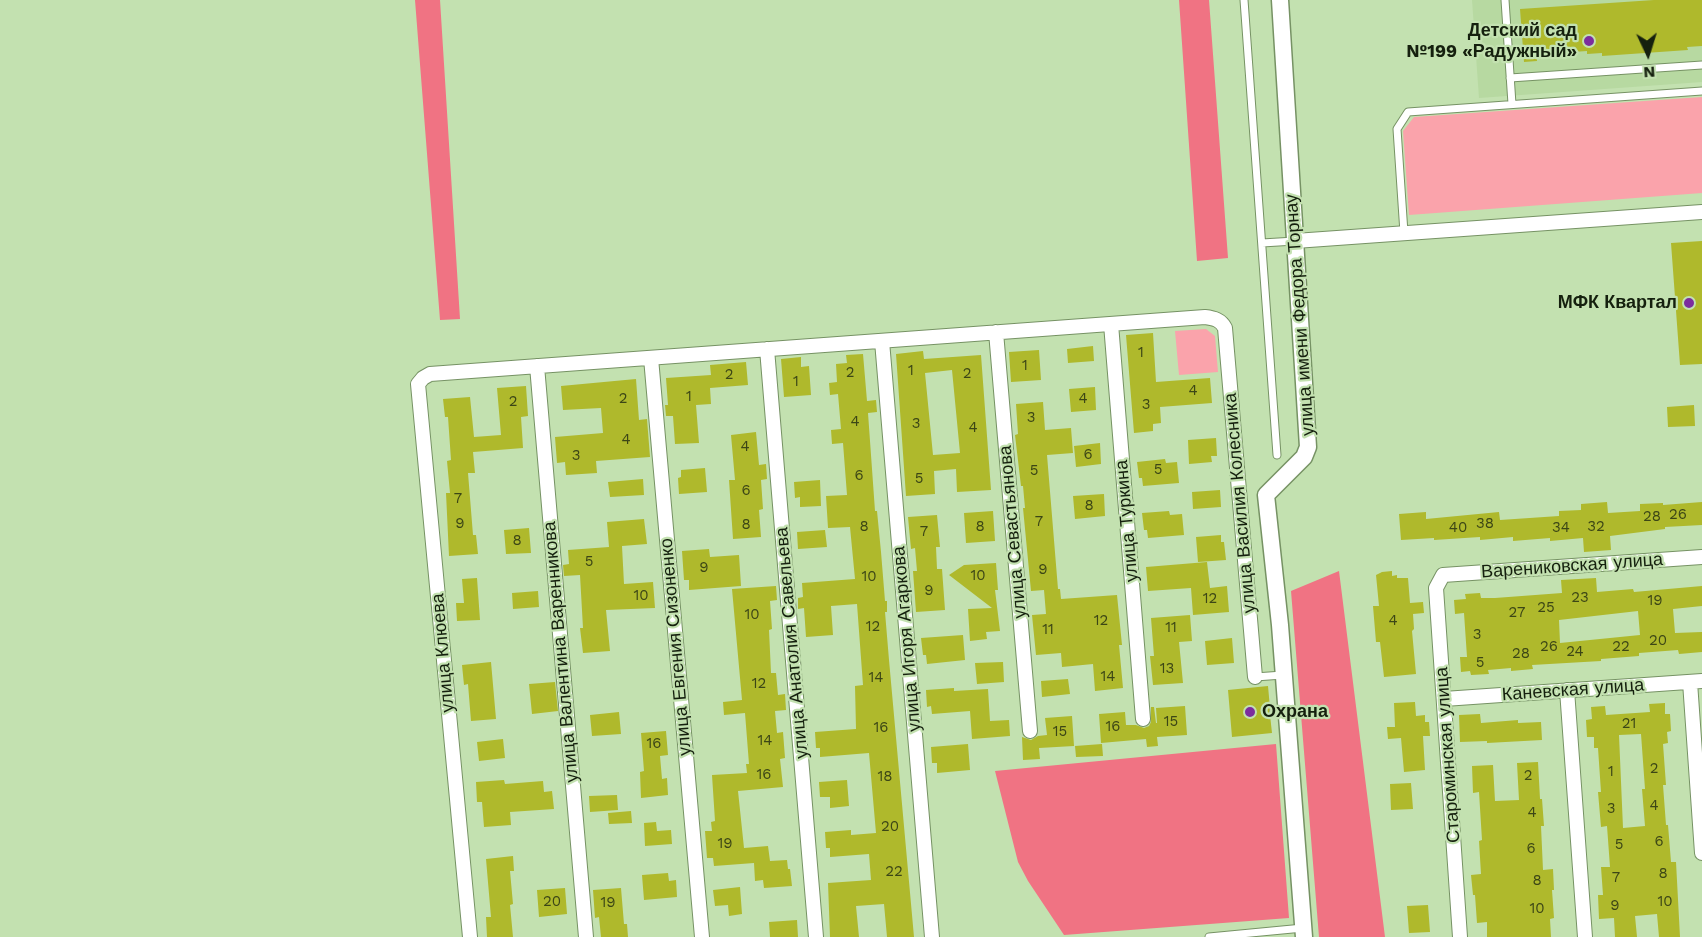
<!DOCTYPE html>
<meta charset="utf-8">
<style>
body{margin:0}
#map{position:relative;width:1702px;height:937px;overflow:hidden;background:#c3e1b0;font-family:"Work Sans",sans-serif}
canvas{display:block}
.north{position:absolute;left:1618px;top:24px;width:60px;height:60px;-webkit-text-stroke:4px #c3e1b0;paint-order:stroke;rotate:176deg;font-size:16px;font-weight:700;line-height:24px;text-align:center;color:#15200e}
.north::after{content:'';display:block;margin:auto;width:21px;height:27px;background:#15200e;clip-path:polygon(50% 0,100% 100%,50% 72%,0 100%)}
</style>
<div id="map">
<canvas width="1702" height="937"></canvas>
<div class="north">N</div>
</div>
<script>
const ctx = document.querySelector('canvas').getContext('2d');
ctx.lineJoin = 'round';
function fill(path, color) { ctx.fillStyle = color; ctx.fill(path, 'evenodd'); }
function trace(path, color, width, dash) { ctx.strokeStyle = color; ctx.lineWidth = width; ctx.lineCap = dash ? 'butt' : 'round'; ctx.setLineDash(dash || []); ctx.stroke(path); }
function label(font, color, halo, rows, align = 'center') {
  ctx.font = font + ' "Work Sans",sans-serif'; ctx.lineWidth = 4.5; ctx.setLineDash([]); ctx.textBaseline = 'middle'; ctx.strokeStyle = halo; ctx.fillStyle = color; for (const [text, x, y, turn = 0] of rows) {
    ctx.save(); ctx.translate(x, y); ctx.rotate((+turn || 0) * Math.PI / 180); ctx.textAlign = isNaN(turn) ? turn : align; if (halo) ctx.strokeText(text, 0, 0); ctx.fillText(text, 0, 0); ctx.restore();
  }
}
const built = new Path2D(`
 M1472,0H1702V82L1479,98Z`);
const green = new Path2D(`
 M1702,97V193L1409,215L1403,131L1414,117Z
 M1206,329L1215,336L1218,372L1179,375L1175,331Z`);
const forest = new Path2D(`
 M415,0H440L460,319L440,320Z
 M1179,0H1209L1228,258L1197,261Z
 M1339,571L1385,937H1319L1291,591Z
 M1276,744L1289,918L1064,935L1028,881L1018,862L995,771Z`);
const building = new Path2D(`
 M1654,0H1702V46L1687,47L1688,50L1602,56V53L1587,54V51L1545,54V57L1537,58V61L1524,62L1520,9Z
 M1702,241V364L1680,365L1671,243Z
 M1153,333L1156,382L1210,378L1212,403L1160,407L1161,423L1153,424V431L1134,433L1126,335Z
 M1093,346L1094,361L1068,363L1067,349Z
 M1039,350L1041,380L1011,382L1009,352Z
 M923,351L924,359L981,355L991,490L957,492L956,469L934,471L935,494L906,496L896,354ZM952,370L960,453L933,455L925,373Z
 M863,354L867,401L876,400L877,412L868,413L875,511H877L881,552L885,601H887V612H885L889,660L914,937H887L884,904L856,906L859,937H830L828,883L871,880L869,854L830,857V848H826L825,832L851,830V835L876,833L869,753L820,757V748H816L815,732L856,729L855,686L863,685L857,604L831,606L833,635L806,637L804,608L798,609V598L803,597L802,583L855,579L850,527L828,528L826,496L847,495L843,443L832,444L831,430L841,429L838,394L830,395L829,383L837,382L836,364L847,363L846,355Z
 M801,357V367L809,366L811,395L784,397L781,359Z
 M746,362L748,385L710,388L711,404L696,405L699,443L675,444L673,416H666L665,405H668L666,378L711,375L710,365Z
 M636,379L639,420L647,419L650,457L596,461L597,473L566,475L565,462L557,463L555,437L603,433L601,408L563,410L561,386Z
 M526,386L528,416L521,417L523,448L473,452L475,473H468L473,535H476L478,554L449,556L446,493H450L447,461L451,460L448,417H445L443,399L470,397L474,437L501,435L497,388Z
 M1095,387L1096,410L1071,412L1069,389Z
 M1043,402L1045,430L1071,428L1073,453L1047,455L1058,589H1060L1061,599L1117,595L1122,645H1119L1123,688L1095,691L1093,664L1062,667L1061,653L1036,655L1032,615L1046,614L1044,590L1031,591L1023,508H1025L1023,486H1021L1015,435L1018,434L1016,404Z
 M1694,405L1695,426L1668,427L1667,407Z
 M756,432L759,465L766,464L767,479L761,480L763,509L759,510L761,537L733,539L729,480H735L731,435Z
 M1216,438L1217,456H1211L1212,462L1189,464L1188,440Z
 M1100,443L1101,464L1076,467L1074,446Z
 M1165,459L1166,463L1177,462L1179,483L1143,486L1142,478H1139L1137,462Z
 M705,468L707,492L679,494L678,478L681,477V470Z
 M643,479L644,495L610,497L608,482Z
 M820,480L821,506L800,507V497L795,498L794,482Z
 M1220,490L1221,507L1193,509L1192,492Z
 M1104,494L1105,516L1075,519L1073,496Z
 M1607,502L1608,513L1640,511V504L1663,503V505L1702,502V525L1665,527V529L1610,536L1611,550L1584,552L1583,538L1550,541V538L1513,541V537L1480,540V537L1434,540V538L1401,540L1399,514L1426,512V519L1499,512L1500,520L1559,516V511L1581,510V504Z
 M993,511L995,541L966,543L964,513Z
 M1169,511L1170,515L1182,514L1184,535L1148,538L1147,530H1144L1142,513Z
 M937,515L940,547H936L937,569H942L945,610L916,612L913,571H917L915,548L911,549L908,517Z
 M644,519L647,544L622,546L624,584L653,582L655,608L606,610L610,651L583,653L580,628H583L580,575L564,576L563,565L569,564L568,550L609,547L607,522Z
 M529,528L531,553L506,554L504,530Z
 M825,530L827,547L798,549L797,532Z
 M1221,535V542H1224L1226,560L1198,562L1196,537Z
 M709,549L710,557L739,555L741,586L689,590V580H684L682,551Z
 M1207,562L1210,588L1227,586L1229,612L1193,615L1191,588L1148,591L1146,567Z
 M996,563L998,590H995L1000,631L986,632L987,639L970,641L968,609L992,608L949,575L964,565Z
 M1392,571V576L1397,575V578H1408L1410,603L1423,602L1424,613L1413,614L1414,629L1412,631L1416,674L1384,677L1380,642H1376L1373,606H1379L1376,575L1382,572Z
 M477,578L480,620L457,621L456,603H464L462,579Z
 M1596,578L1597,592L1633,589L1634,592L1702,586V606L1673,609L1675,633L1702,632V652L1679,654L1678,650L1639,653V656L1601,659V661L1532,665L1533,669L1511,671V668L1488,670L1489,674L1471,675L1470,671L1461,672L1460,657H1467L1464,613L1455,614L1454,600L1466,599L1465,594L1480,593L1481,598H1495L1562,593L1561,580ZM1638,611L1640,635L1560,643L1559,620Z
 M776,586L777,600L770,601L772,629L769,630L771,673H776L778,695L785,694L786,710L775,711L777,733L783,732L785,758L780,759L783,787L738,791L744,848L768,846L770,861L787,860L788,869H790L792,886L764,888L763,880L755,881L754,863L714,866L713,858H707L705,831H712L711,822L715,821L712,775L747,773L746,764H749L745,713L724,715L723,702L742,700L732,589Z
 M538,591L539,607L513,609L512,593Z
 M1190,615L1192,641L1179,642L1183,683L1153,685L1150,656H1154L1151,618Z
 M963,635L965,660L927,664L926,655H923L921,638Z
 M1232,638L1234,663L1207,665L1205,641Z
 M491,662L496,719L471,721L468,684L464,685L462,665Z
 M1003,662L1004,682L977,684L975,663Z
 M1068,679L1070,694L1042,697L1041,681Z
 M555,682L558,711L532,714L529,684Z
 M1268,686L1270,708L1269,712L1270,715L1272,733L1232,737L1228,690Z
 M954,688V691L988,689L990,721L1009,720L1010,736L972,739L970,711L932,714L931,706L927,707L926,690Z
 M1415,702L1416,716L1425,715V722H1429L1430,736H1423L1425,770L1404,772L1401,738L1388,739L1387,727H1395L1394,703Z
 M1665,703V714H1670L1671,731L1667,732L1668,743L1663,744L1666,785H1663L1666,825H1668L1671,862H1676L1680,937H1659L1657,914L1635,916L1637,937H1615L1614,918L1599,919L1598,895H1603L1601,867H1610L1607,826L1601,827L1598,792H1601L1598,748H1594V737H1587L1586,720L1592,719L1591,707L1605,706L1606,715L1650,712L1649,704ZM1641,734L1645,789H1642L1645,826L1623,828L1619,735Z
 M1185,706L1187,735L1157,737L1158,746L1147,747L1146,739L1101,743L1099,714L1125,712L1126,725H1136L1144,728L1149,726L1151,722V707H1154L1156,723H1157L1156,708Z
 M619,712L621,734L592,736L590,715Z
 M1480,714L1481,723L1518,720V723L1541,722L1542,740L1487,743V741L1460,742L1459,715Z
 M1072,716L1074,746L1039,748L1040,759L1023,760L1022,737L1031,740L1038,736L1047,735L1045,718Z
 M666,731L668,755L660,756L662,779L667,778L668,795L641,798L640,772L644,771L641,733Z
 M503,739L505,758L479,761L477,742Z
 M968,744L970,770L937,773V763H932L931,747Z
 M1102,744L1103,756L1076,757L1075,746Z
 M1538,762L1540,799H1542L1544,826H1541L1543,870L1553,869L1554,890H1552L1554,918L1550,919L1551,937H1487V922L1477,923L1475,895H1473L1471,875L1481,874L1479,841L1482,840L1479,792L1473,793L1472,766L1493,765L1495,801L1519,800L1517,763Z
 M504,780L505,784L543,781L544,792L552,791L554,809L510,812L511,825L484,827L482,802H477L476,782Z
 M847,780L849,806L830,808V797H820L819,782Z
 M1411,783L1413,809L1391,810L1390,784Z
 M617,795L618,810L590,812L589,796Z
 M631,811L632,823L609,824L608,813Z
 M656,822L657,831L671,830L672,844L645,846L644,823Z
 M513,856L514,871H510L513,904L510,905L513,937H487L486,917H491L486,859Z
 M668,873L669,881L676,880L677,897L644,900L642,875Z
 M740,887L742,914L729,916L728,905L715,906L713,890Z
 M565,888L567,914L539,917L537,890Z
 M621,888L624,924H627L628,937H601L599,917L595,918L593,890Z
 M1428,905L1430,932L1409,933L1407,906Z
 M797,920L798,937H770L769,922Z`);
const service = new Path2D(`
 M1244,0L1277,455
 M1505,0L1512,104
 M1510,78L1702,65
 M1404,233L1397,129L1408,112L1702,91
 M1262,243L1295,241
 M1255,677L1283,675
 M1274,711L1286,710
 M1209,937L1303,928`);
const minor = new Path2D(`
 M1295,241L1702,212
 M1111,324L1143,719
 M996,332L1030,731
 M882,341L932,937
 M767,349L816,937
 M651,358L702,937
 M537,366L586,937
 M1690,682L1702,853
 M1567,690L1585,937
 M1444,699L1702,681
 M470,937L418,384L423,378L430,374L1205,317C1214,318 1221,320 1225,328L1255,677
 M1460,937L1436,588L1443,575L1702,557`);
const tertiary = new Path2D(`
 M1280,0L1308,447L1304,457L1266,495L1280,625L1304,937`);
const markers = [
 [1589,41,6,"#7c2d9e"],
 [1689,303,6,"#7c2d9e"],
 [1250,712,6,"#7c2d9e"]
];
const numberNames = [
 ["1",1141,353],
 ["1",1025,366],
 ["1",911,371],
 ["2",850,373],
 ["2",967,374],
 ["2",729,375],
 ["1",796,382],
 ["4",1193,391],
 ["1",689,397],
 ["2",623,399],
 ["4",1083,399],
 ["2",513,402],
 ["3",1146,405],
 ["3",1031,418],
 ["4",855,422],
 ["3",916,424],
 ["4",973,428],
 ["4",626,440],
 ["4",745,447],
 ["6",1088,455],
 ["3",576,456],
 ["5",1158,470],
 ["5",1034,471],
 ["6",859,476],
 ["5",919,479],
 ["6",746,491],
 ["7",458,499],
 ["8",1089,506],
 ["26",1678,515],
 ["28",1652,517],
 ["7",1039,522],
 ["9",460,524],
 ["38",1485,524],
 ["8",746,525],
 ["8",864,527],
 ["8",980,527],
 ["32",1596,527],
 ["40",1458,528],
 ["34",1561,528],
 ["7",924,532],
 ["8",517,541],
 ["5",589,562],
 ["9",704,568],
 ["9",1043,570],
 ["10",978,576],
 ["10",869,577],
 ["9",929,591],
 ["10",641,596],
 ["23",1580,598],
 ["12",1210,599],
 ["19",1655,601],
 ["25",1546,608],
 ["27",1517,613],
 ["10",752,615],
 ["12",1101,621],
 ["4",1393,621],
 ["12",873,627],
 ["11",1171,628],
 ["11",1048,630],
 ["3",1477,635],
 ["20",1658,641],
 ["26",1549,647],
 ["22",1621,647],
 ["24",1575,652],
 ["28",1521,654],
 ["5",1480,663],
 ["13",1167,669],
 ["14",1108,677],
 ["14",876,678],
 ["12",759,684],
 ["15",1171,722],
 ["21",1629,724],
 ["16",1113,727],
 ["16",881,728],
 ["15",1060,732],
 ["14",765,741],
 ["16",654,744],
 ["2",1654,769],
 ["1",1611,772],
 ["16",764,775],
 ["2",1528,776],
 ["18",885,777],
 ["4",1654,806],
 ["3",1611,809],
 ["4",1532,813],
 ["20",890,827],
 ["6",1659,842],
 ["19",725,844],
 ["5",1619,845],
 ["6",1531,849],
 ["22",894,872],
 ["8",1663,874],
 ["7",1616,878],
 ["8",1537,881],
 ["20",552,902],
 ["10",1665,902],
 ["19",608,903],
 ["9",1615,906],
 ["10",1537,909]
];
const poiNames = [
 ["Детский сад",1577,31],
 ["№199 «Радужный»",1577,52],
 ["МФК Квартал",1677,303],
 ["Охрана",1262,712,"left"]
];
const streetNames = [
 ["улица имени Федора Торнау",1300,315,-94],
 ["улица Василия Колесника",1240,503,-95],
 ["улица Туркина",1127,521,-95],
 ["улица Севастьянова",1013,532,-95],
 ["Варениковская улица",1572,566,-4],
 ["улица Игоря Агаркова",907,639,-95],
 ["улица Анатолия Савельева",792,643,-95],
 ["улица Евгения Сизоненко",676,647,-95],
 ["улица Валентина Варенникова",561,652,-95],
 ["улица Клюева",443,653,-95],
 ["Каневская улица",1573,690,-4],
 ["Староминская улица",1448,755,-94]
];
fill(built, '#b7d9a1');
fill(green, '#faa3ab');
fill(forest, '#f07383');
fill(building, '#afb92c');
trace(service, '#769264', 9);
trace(minor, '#769264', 16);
trace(tertiary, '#769264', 19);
trace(service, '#fff', 7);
trace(minor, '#fff', 14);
trace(tertiary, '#fff', 16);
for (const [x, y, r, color] of markers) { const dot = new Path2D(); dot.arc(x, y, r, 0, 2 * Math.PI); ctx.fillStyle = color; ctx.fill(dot); trace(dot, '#c3e1b0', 2); }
label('15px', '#3c4616', null, numberNames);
label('bold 18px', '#15200e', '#c3e1b0', poiNames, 'right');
label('18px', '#15200e', '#c3e1b0', streetNames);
</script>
